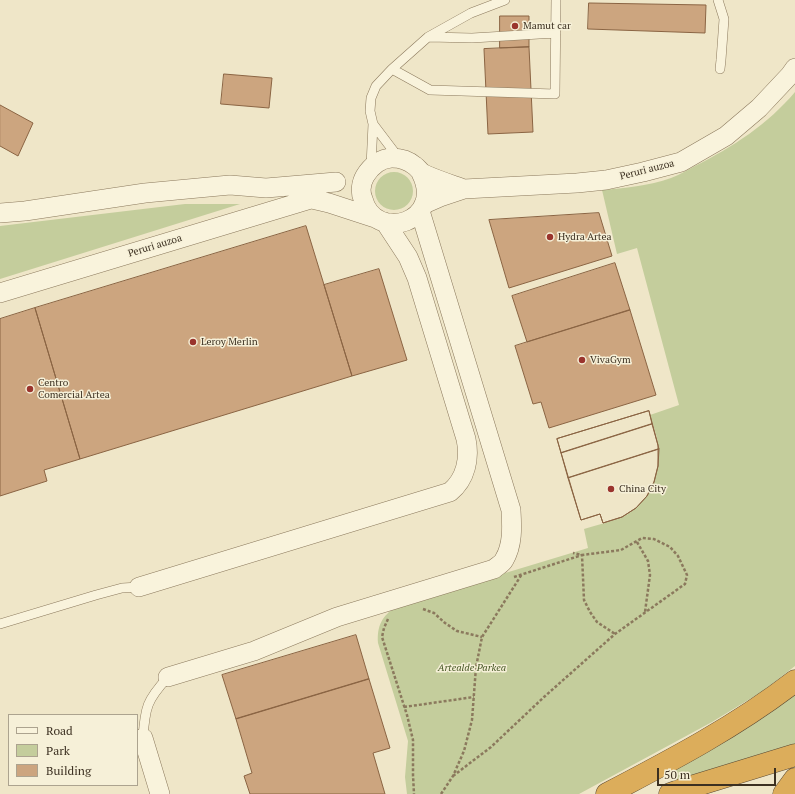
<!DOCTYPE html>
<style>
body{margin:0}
#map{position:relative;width:795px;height:794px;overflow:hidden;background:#efe6c8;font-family:"PT Serif",serif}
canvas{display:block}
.legend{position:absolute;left:8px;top:714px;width:130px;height:72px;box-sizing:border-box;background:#f6f0d8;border:1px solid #aca38f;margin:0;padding:5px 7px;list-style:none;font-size:12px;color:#3c3021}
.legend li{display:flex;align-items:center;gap:8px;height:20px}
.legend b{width:20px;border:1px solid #aca38f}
.scale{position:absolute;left:657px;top:768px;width:119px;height:18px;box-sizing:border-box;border:2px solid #3c3021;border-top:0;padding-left:5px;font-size:12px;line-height:14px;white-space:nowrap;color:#3c3021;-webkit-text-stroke:3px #f6f0d8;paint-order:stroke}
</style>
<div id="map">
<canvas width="795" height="794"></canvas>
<ul class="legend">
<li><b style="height:5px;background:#f9f3dc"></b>Road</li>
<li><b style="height:11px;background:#c4cd9c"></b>Park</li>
<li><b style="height:11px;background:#cca57f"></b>Building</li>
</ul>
<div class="scale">50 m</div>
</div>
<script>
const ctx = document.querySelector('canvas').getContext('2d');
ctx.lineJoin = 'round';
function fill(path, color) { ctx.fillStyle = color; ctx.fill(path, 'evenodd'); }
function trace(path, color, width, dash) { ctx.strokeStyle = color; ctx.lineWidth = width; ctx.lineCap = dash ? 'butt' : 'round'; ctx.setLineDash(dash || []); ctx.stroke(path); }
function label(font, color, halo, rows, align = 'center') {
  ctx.font = font + ' "PT Serif",serif'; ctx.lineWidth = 3; ctx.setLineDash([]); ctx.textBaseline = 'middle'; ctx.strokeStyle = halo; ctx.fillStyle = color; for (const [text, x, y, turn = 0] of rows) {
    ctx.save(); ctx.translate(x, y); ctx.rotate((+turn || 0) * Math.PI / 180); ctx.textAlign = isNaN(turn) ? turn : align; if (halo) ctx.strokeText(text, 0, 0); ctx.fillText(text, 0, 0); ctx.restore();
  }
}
const green = new Path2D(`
 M795,92V666L763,691L712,722L579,794H407L405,777L408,741L378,643C377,625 382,617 396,606L588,548L584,529C596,525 610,522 622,517C649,505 662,473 658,445C657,435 653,425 650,415L679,405L637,248L617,254L602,190C624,188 649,186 671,178C679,175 687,170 695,166C733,147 768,124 795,92Z
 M375 191a19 19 0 1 1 38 0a19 19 0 1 1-38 0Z
 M185,204H240L0,279V226Z
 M795,691V745L676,783L671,770Z`);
const building = new Path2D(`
 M589,3L706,5L705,33L588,29Z
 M500,16H529V47L500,48Z
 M529,47L533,132L488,134L484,49Z
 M224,74L272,78L269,108L221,104Z
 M0,105L33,123L18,156L0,146Z
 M599,213L612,256L509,288L489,220Z
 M306,226L352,376L80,459L35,308Z
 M615,263L630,310L527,342L512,296Z
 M379,269L407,360L352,376L324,285Z
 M35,308L80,459L44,470L47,481L0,496V319Z
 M630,310L656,395L549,428L541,402L533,404L515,346Z
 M649,411L658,445V466L654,482L647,496L636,508L622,517L603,523L600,514L581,520L557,439Z
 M649,411L652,424L561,453L557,439Z
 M652,424L659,449L568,478L561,453Z
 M659,449L658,466L654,482L647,496L636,508L622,517L603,523L600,514L581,520L568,478Z
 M356,635L369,679L236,719L222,675Z
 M369,679L390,748L373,753L385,794H250L244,776L252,773L236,719Z`);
const path = new Path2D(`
 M637,542L648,561L650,575L645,612
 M514,577L582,555L584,600L590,612L597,622L615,634
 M423,609L434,613L445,623L457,631L482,637
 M388,619L384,628L382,637L407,715L413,740V775L414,794
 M404,707L474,697
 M453,776L491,747L544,697L615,634L685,584L687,575L678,556L670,547L654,539L642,538L621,550L582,555L573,553
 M441,794L453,776L464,751L472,720L476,667L482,637L522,574`);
const lane = new Path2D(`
 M718,0L724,19L721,60L720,69
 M429,37L472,38L556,33
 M392,69L430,90L555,94L556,0
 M373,124L398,157
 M371,166L373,124L370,111L371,98L376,86L392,69L428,37L471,13L505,0
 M0,624L96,595L122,588L139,587
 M143,738C145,707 147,700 168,677`);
const street = new Path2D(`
 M421,173C446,222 375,244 363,199C360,192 361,183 365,176C371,166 381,158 392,158C400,158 408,160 415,166C418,168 420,172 424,174C437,180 450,184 464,189
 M299,196L329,203L375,218
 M424,204L440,197L464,189L577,183L606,180L643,172L681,162L726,136L759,108L790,75L795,68
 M0,213L25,211L145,193L230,185L266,188L336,182
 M0,293L311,199
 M139,587L450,492C466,479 470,458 466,439L417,278L408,257L385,222
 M168,677L254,651L337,617L494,569C497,566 502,564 504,560C513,545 512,527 511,510L424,224L420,211
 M143,738L160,794`);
const highway = new Path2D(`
 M607,794C672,760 737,726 795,681
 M670,794L681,790L795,755
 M784,794L795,779`);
const markers = [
 [515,26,4,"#9a342d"],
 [550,237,4,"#9a342d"],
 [193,342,4,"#9a342d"],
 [582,360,4,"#9a342d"],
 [30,389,4,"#9a342d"],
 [611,489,4,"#9a342d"]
];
const poiNames = [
 ["Mamut car",523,26],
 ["Hydra Artea",558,237],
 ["Leroy Merlin",201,342],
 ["VivaGym",590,360],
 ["Centro",38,383],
 ["Comercial Artea",38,395],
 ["China City",619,489]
];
const streetNames = [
 ["Peruri auzoa",647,170,-14],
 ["Peruri auzoa",155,246,-17]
];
const parkNames = [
 ["Artealde Parkea",472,668]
];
fill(green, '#c4cd9c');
fill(building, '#cca57f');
trace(building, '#8a6443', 1);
trace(lane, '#8b795d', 10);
trace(street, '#8b795d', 20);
trace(highway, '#594731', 23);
trace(path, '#8b795d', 2.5, [3, 2]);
trace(lane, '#f9f3dc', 9);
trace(street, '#f9f3dc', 19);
trace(highway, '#dcad5b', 22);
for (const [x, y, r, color] of markers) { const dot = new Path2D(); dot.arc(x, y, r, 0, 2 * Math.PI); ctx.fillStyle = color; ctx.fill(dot); trace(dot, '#f6f0d8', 1.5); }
label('10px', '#3c3021', '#f6f0d8', poiNames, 'left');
label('10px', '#3c3021', '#f6f0d8', streetNames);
label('italic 10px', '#485827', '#f6f0d8', parkNames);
</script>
